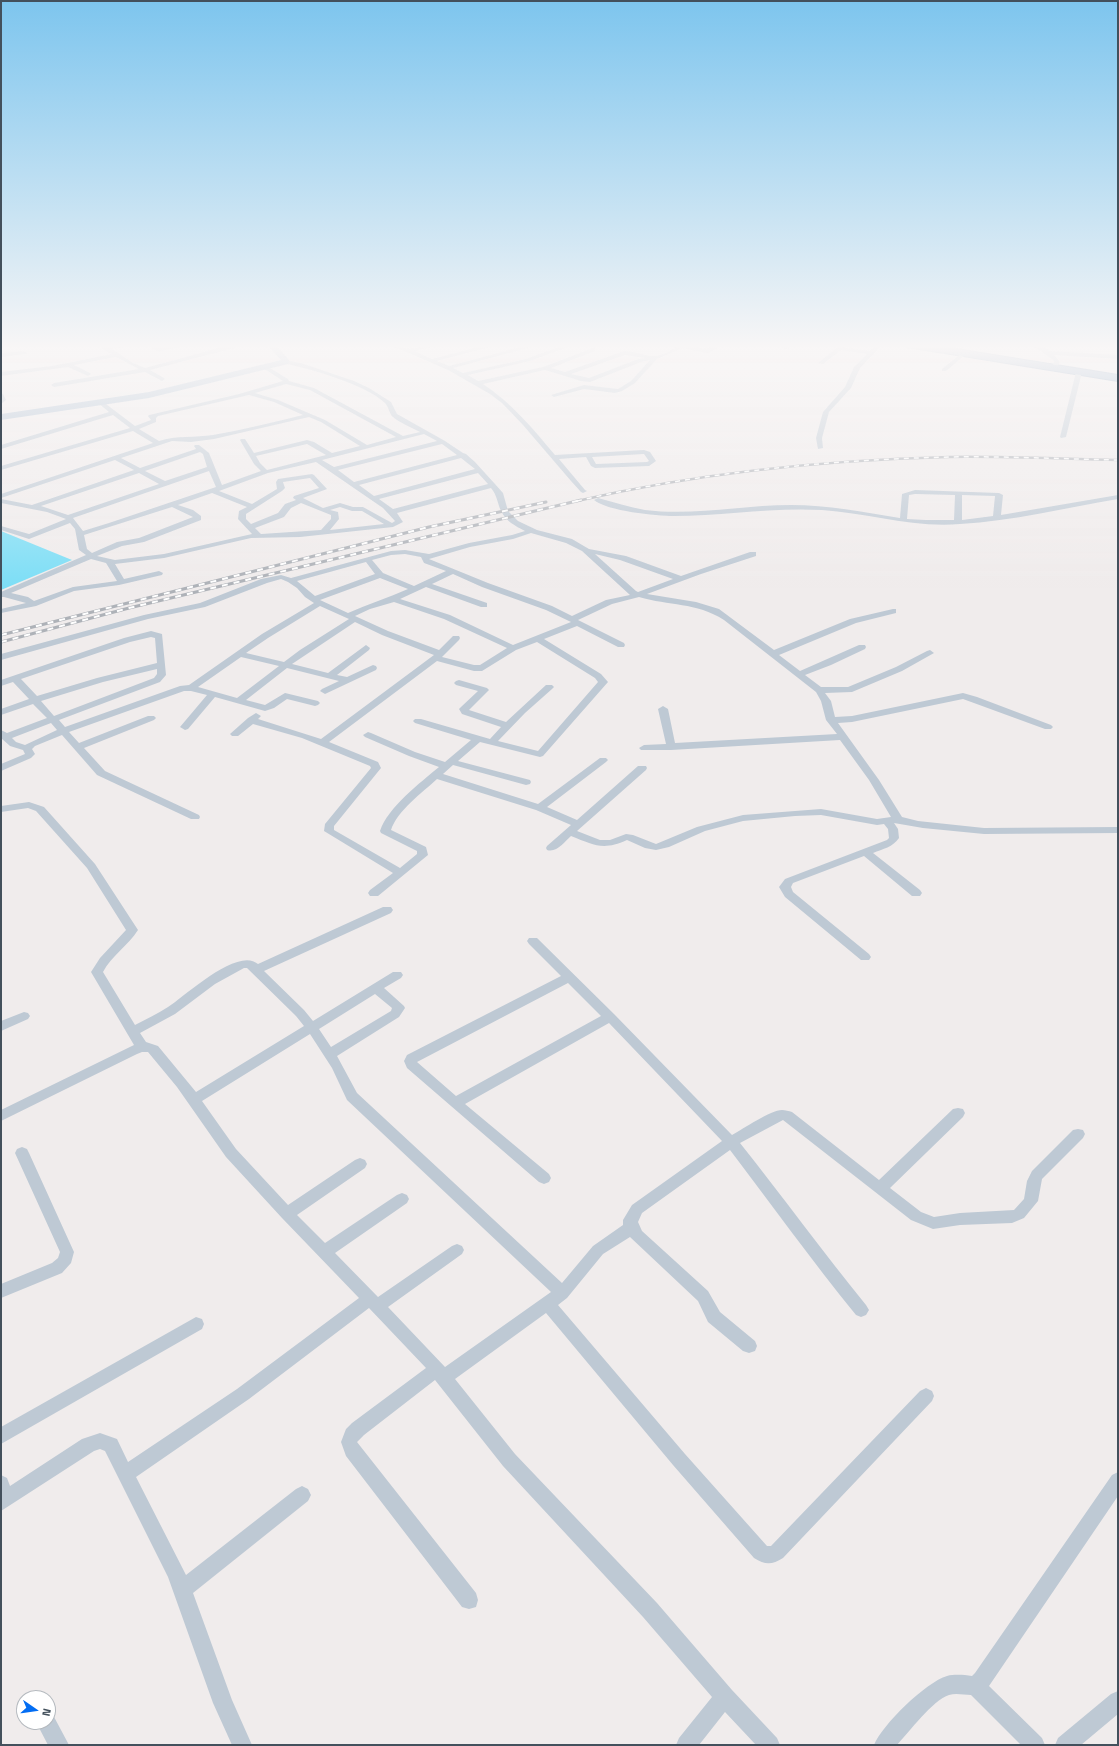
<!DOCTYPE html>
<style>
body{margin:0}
#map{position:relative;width:1119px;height:1746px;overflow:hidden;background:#f0ecec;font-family:"Titillium Web",sans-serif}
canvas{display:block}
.frame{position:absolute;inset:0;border:2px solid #43505c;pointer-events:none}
.north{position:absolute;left:16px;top:1690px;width:40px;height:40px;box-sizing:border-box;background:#fff;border:1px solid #b4b9be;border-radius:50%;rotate:103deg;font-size:11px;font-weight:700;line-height:16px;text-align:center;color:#43505c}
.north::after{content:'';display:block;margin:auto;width:14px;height:18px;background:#036df3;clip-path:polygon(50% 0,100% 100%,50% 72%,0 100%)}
</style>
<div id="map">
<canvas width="1119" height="1746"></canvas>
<div class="frame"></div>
<div class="north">N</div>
</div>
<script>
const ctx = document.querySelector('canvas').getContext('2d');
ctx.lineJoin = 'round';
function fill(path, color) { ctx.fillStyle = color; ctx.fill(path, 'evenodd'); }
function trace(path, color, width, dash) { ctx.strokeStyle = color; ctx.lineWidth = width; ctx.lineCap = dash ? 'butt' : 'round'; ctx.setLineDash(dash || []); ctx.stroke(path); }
const water = new Path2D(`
 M1,531L72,560L1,590Z`);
const street = new Path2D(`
 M97,344H104L108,347L124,344H136L112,349L133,363L145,368L234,344H241L234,348L150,370L164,378L165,379L162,381L145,372L54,387L51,385L54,383L139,369L116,357L74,365L90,373L91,374L88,376L68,367L1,376V372L52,366L112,354L104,350Z
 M146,344H153L159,348L178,344H189L158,352Z
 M388,344C396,344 403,349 410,349C421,348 431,344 443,344L414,351L432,359L491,344H500L437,361L449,366L525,346L528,348L453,368L463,373L526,359L567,344H575L530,361L468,375L478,381L543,367L593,348L595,349V351L551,368L565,372L624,351C635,351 646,357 656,356C668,355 676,344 689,344L687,346L707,349L717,344L722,345L708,353L682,348L657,359L635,383L622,391L615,393L584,389L554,397L551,395L584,385L618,389L631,381L650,360L641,362L590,382L581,381L545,370L483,384C512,403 533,429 555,455L644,450L650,452L656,461L649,466L595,468L591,466L586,457L559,459L585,490L587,491L583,493L581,492L571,481L523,425L502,403L490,394L448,370ZM625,355L645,358L638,359L589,378L571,374ZM644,454L649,461L647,462L596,464L592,457Z
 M770,344H795L787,349Z
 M877,344H883L860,368L851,388L829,412L822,438L823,448L818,449L816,438L823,412L845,387L854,367L867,354L841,350L823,364L818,363L838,347L870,351Z
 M955,344H962L951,350L946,349Z
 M1031,344H1038L1050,351L1118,355V359L1054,355L1060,362L1056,369L1054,370L1051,368L1054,362L1053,360Z
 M24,351L27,353L26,354L1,357V353Z
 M964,351L966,352V354L946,371H942V369Z
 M285,360L301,363L354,381L369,388L391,402L397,414L445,441L463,453L466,454L475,462L495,484L503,493L508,511L518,521L537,530L572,539L589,549L626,556L681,576L750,552H756V556L701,574L647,594L696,602L719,609L774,650L850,619L893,609H896V613L856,623L779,655L800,671L859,645H865L866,647L865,649L831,665L805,675L821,687H848L896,667L927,651L930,650L934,653L902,671L852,692L825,693L831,701L835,717L852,716L963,693L977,697L1051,725L1053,727L1051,729H1045L963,699L852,722L838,723L879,780L902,817L918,821L984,828L1118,827V833L984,834L923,828L894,823L898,829L899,838C893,847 883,849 873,853L920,890L922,893L920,896H912L864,856L793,883L791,887L793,892L869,954L871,957L869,960H861L785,897L779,887L785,879L887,840L889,838L888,829L884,824L877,825L821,815L795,816L743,821L705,831L669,847L656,850L645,848L627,840C603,851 594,845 571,836C564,842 557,853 547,850L546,848L547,846L571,825L536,810L437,779C423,792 397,811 391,830L426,847L428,855L378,896H370L368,893L370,890L393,873L324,831L325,824L371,768L370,766L302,738L253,724L238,736H232L230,734L248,718L256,713L261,716L258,719L321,739L434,655L382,635L355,622L292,664L328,673L366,645L370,648L369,650L337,675L347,677L373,665L376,666L377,668L376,670L325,694L320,691L322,689L339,681L287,668L246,700L265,705L285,693L318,701L320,703L318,705L315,706L287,699L274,708L265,711L215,697L188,729L185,730L180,727L207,695L191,691H184L69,732L79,743L148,716H154L156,718L154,720L84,748L105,771L199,815L200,817L199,819H191L97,775L62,735L35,746L32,749L35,754L31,758L1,771V764L25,754L23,750L10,746L1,738V730L7,733L47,718L33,704L1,715V709L29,699L13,682L1,686V680L124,638L151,631L162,634L166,675L160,682L59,720L65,727L180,686L189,685L262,634L314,603L305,597L297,588L288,582L281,579L267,583L205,607L148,619L1,660V654L144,615L200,603L261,579L281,575L291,578L391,551L405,550L429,554L469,543L512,535L525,531C515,526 506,521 501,511C497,502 497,495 491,488L397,513L403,522L393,527L300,537L251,538L164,558L115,564L124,579L159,571L163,573L162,575L119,585L74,591L36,606L1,613V609L26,603L4,597H1V592L86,555L79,550L75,529L70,523L29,539L1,530V526L29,534L66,519L47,512L1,503V499L32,505L134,470L115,460L1,498V494L153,443L133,431L1,470V466L130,428L113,415L1,449V445L109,412L98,403V401H102L135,426L151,420L148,416L149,415L239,394L283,381L263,368L262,367L265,365L288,379L289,381L314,388L403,436L420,432C411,427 400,423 393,417C389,414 389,407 385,403C365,384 310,369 283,363V361ZM286,384L310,390L396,437L367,445L325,420L278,400L255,393ZM249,395L274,402L303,415C273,422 243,430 213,435C195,438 176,435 159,441L139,429L156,422V418L158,416ZM309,417L321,422L360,446L332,453L314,442L307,440L254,453L245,439H241L240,440L254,464L261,471L222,485L209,453L199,445H195L194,446L196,449L140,468L121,458L172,441L191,442L214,439ZM424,434L437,441L334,467L322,460ZM307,444L326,455L267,470L260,463L256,456ZM442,444L457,455L354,482L338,470ZM200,452L203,454L207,467L165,481L145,471ZM461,458L475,469L374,496L359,485ZM316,462L383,508L395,521L392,523L363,507H353L340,503L323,508L303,498L327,489L314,475L312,474L278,479L276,482L277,489L252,504L219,491L268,473ZM209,471L216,487L109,523L83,531L73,518ZM139,473L159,484L68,515L41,506ZM478,473L488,484L393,509L379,499ZM310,478L319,488L294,496L293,498L296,500L285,504L278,513L251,524L246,519V514L282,491L285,488L283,482ZM212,493L247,507L239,511L238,519L252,534L164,554L115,560L97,556L122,546L144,542L201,520V516L193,510L178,505ZM301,503L331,515V519L321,530L261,534L255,528L284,517L291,508ZM172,507L193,517L139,538L117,542L92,553L87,549L84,535ZM340,507L352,511H362L384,524L330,530L339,519L338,512L330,510ZM531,533L566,543L582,551L630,595L606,600L572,616L552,606L488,583L429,559L470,547L513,539ZM405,554L421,557L424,563L446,571L414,586L383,573L372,560L391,555ZM595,554L620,560L673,579L638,592L636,591ZM91,559L106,563L117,581L73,587L34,601L28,597L11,593ZM366,562L375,574L315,596L297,581ZM453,574L482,587L546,610L571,622L513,645L450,615L400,599L426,587L481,607H487V603L432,584ZM380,578L408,589C388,598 368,604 348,613L320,600ZM639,597C669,606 696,602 724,620L816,692L821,701L826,720L837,734L675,743L668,709L663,706L658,709L666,744L644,745L639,748L641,750H671L840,740L869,780L891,817L877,819L821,809L743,815L697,827L656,844L633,835L626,834L610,840H600L577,831L646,770L647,768L646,766H638L577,820L547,807L606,762L608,760L606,758H600L538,804L443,774L453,765L526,785L530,784L531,782L530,780L458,761L480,742L540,757L543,756L608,682L601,674L544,639L577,626L618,647H624L625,645L624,643L578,620L612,604ZM394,602L444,619L507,648L480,665H474L442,657L459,640L460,638L459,636H453L439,650L388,631L355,616L370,609ZM320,606L349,619L300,650L284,662L246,653L268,638ZM151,637L155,638L157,663L97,678L37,696L21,679L130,642ZM537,642L595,678L598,682L538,751L498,741L525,713L552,689L554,687L552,685H546L506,722L469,710L489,690L487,688L459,680L456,681L454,683L456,685L478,691L461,707L459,709L462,714L501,727L490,739L421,719H415L413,721L415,723L471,740L445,762L415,752L371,733L368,732L363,735L365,737L409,756L439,767C420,783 388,807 380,831L381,833L417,851V854L400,868L334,830V826L381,768L378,762L329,742L437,661L474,671H482L516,650ZM241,657L279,666L237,698L198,687ZM157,669V674L154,678L54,716L41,701L103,682ZM51,723L57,730L25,745L16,742L12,738Z
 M1079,370L1082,372L1066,437L1061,438L1060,437L1076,372Z
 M1,393L3,394L6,400L1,404Z
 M915,490L999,493L1003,495L1001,515L1118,495V499C1065,508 1013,521 960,524C912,528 868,513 822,510C772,507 723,516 674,516C656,516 607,511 594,500L598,498C614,502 629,507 645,510C694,516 742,505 791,505C828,505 863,512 900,518L902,494ZM915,494L955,495L954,520H926L907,519L909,495ZM962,495L995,496L993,516L962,520Z
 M29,802L44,807L95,864L138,930C128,946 111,956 103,972L135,1025C146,1019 157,1014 168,1007C185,996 238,946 258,964L383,907H391L393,910L391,913L264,971L304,1010L313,1021L393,972H401L403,975L401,978L384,988L404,1006L405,1008L399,1017L337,1056L357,1093L562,1283L593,1246L623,1225V1220L632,1205L722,1141L609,1023L465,1104L549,1174L551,1178L549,1182L544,1184L539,1182L407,1068L404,1061L407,1055L561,976L529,944L527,941L529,938H537L614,1014L732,1135C743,1129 771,1110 782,1110C785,1110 789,1111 792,1112L879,1180L953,1109L958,1108L963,1109L965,1113L963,1117L890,1188L921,1212L934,1217L960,1213L1014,1210L1024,1199L1027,1181L1032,1171L1073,1130L1078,1129L1083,1130L1085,1134L1083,1138L1042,1179L1038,1201L1024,1218L1012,1223L960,1225L933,1229L911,1220L783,1120L740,1143C783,1197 823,1252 866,1305L869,1310L866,1315L861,1317L856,1315C812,1261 772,1205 730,1150L642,1213L638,1222L642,1231L708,1291L720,1312L755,1341L757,1346L755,1351L749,1353L743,1351L708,1322L698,1301L630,1237L603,1254L567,1298L558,1305L685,1454L767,1546H771L920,1391L926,1388L932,1391L934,1396L932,1401L783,1558C772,1565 765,1565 754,1558L673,1465L546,1313L455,1379L515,1454L657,1603L732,1690L777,1738L780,1745H756L725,1712L699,1745H676L679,1738L712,1697L643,1617L503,1466L435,1380L364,1435L357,1442L476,1593L478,1600L476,1607L469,1609L462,1607L346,1456L341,1442L346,1429L352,1423L426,1368L369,1308L249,1399L136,1477L186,1575L296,1489L302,1486L308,1489L311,1495L308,1501L193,1593L232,1700L252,1745H232L213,1703L168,1577L105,1451L100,1449L94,1451L1,1511V1475L7,1478L10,1486L82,1439L100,1433L117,1439L128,1462L237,1389L359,1298L282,1218L226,1157L177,1087L148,1052H142L137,1054L1,1121V1110L134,1045L91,972L100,958L126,930L87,868L36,811L28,808L1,812V806ZM244,968H247L296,1016L304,1026L196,1092L158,1046L146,1042L140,1033L175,1014L215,984ZM568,983L601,1016L456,1096L417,1062ZM375,994L392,1008L391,1011L331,1047L319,1029ZM310,1034L332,1068L347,1100L551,1292L445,1367L388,1307L462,1254L464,1250L462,1246L457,1244L452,1246L378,1297L335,1253L407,1203L409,1199L407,1195L402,1193L397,1195L325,1243L297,1215L365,1168L367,1164L365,1160L360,1158L355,1160L288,1205L236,1149L202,1101Z
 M24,1012L28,1013L30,1016L28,1019L1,1031V1021Z
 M22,1147L27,1149L29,1153L74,1252L71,1263L62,1273L1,1298V1284L52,1263L58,1258L60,1252L15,1153L17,1149Z
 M196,1317L202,1319L204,1324L202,1329L1,1444V1427Z
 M1118,1472V1496L989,1686L1042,1738L1045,1745H1021L971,1695C964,1695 956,1693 949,1695C933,1700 909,1732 897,1745H874C882,1725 926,1682 947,1676C955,1674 964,1675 972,1676L975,1673L1112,1475Z
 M1118,1691V1714L1081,1745H1055L1058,1738L1111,1694Z
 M48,1713L53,1715L69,1745H48L36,1722H48Z`);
const primary = new Path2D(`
 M266,344H275L289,360L288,364L149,398L1,420V414L149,392L281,360Z`);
const highway = new Path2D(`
 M902,344H925L1118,375V381L907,347Z`);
const railFar1 = new Path2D(`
 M577,501C698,473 824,460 949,457C1005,456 1062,459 1118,460`);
const rail = new Path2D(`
 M1,635L429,527L546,502
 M1,642L129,608L581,500`);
fill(water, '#7cdef6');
trace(highway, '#698aae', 2);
fill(street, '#bec9d4');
fill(primary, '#a8bcd0');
fill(highway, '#7e9fc2');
trace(railFar1, '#aeb2b8', 2.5);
trace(rail, '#aeb2b8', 3);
trace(railFar1, '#fff', 1.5, [5]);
trace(rail, '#fff', 2, [6]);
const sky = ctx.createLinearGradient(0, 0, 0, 588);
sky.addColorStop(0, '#7dc5ee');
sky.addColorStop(0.59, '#f8f6f6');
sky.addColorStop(1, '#f8f6f600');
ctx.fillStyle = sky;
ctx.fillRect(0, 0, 1119, 588);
</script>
